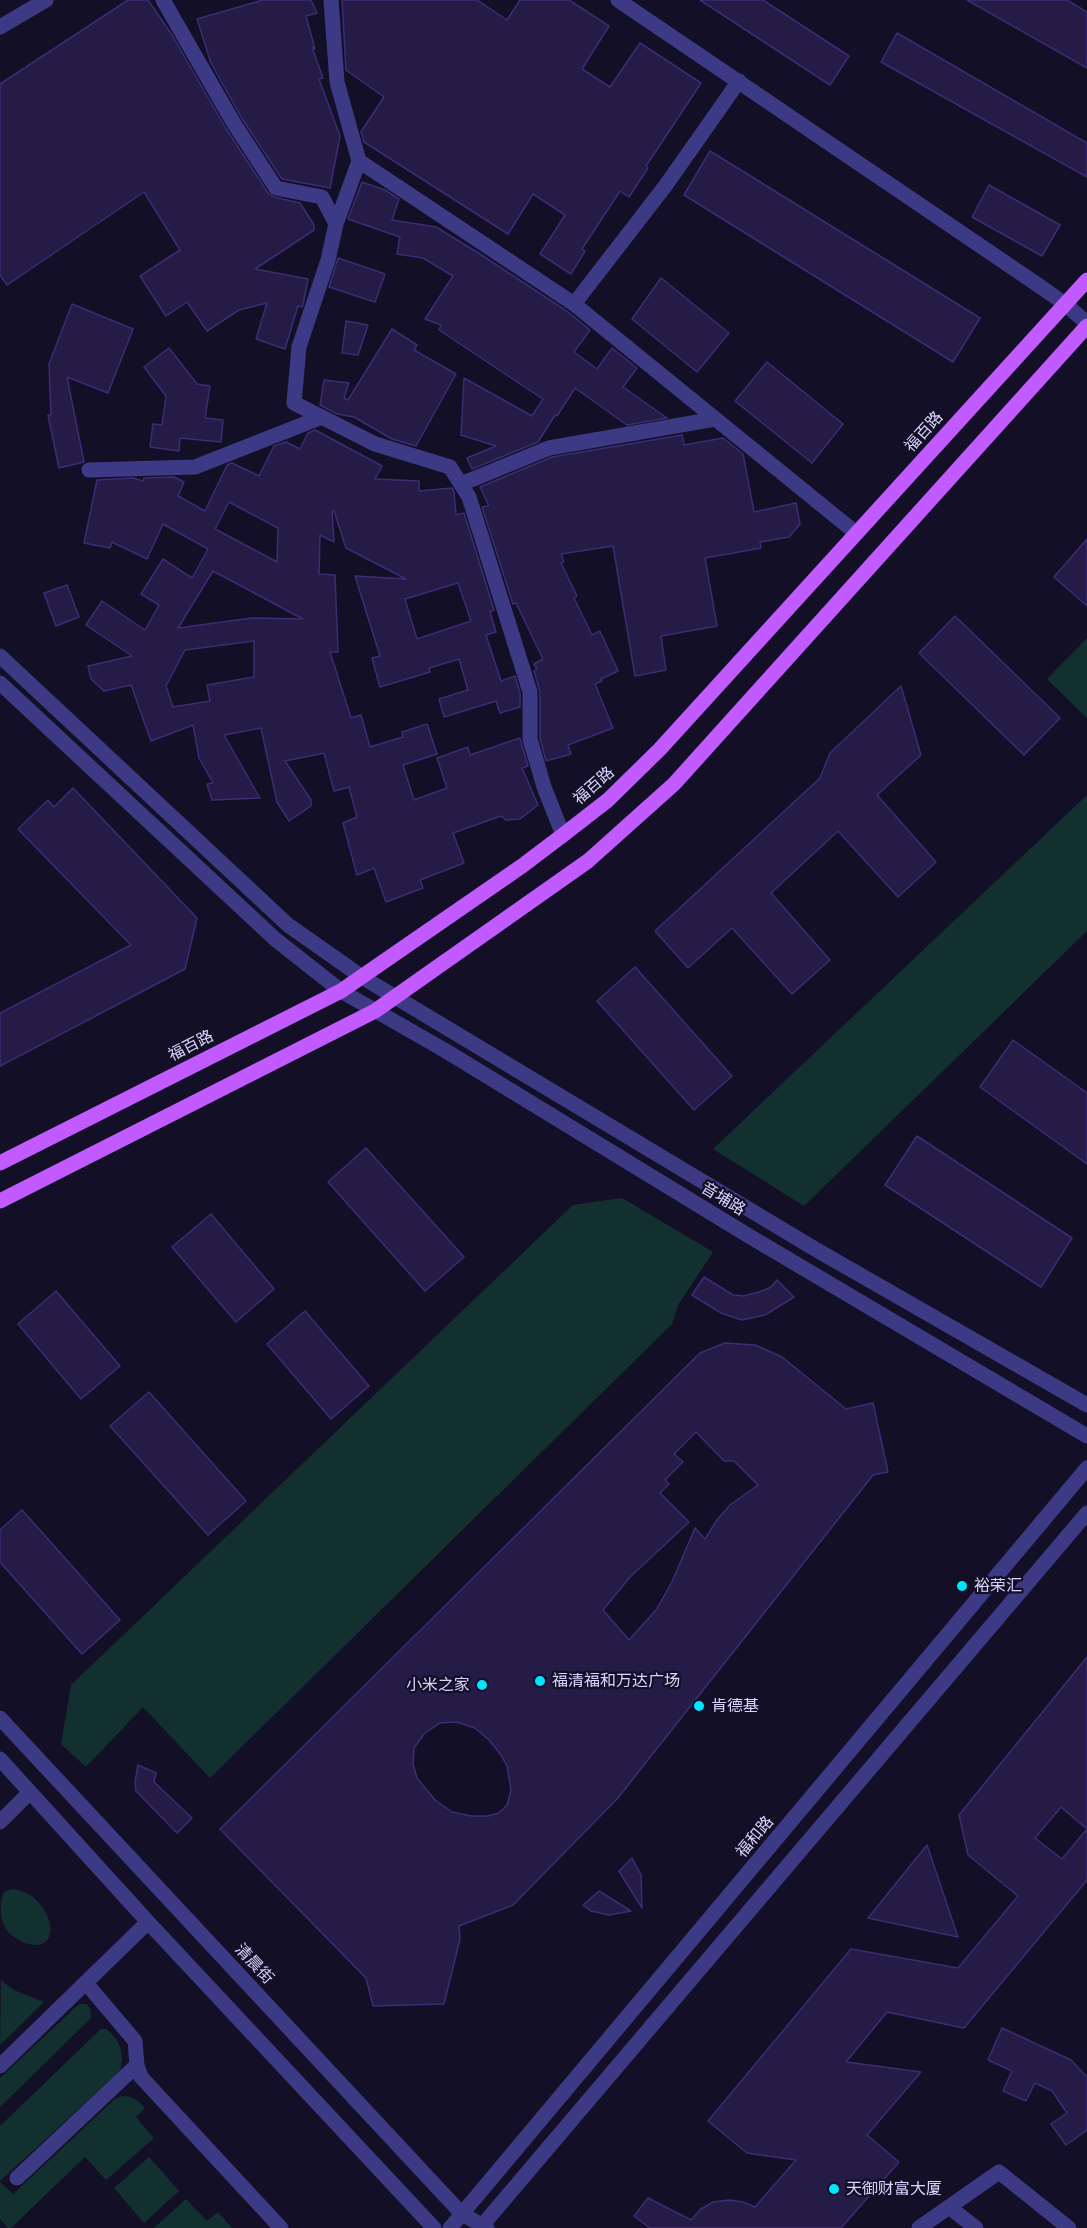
<!DOCTYPE html>
<meta charset="utf-8">
<style>
body{margin:0}
canvas{display:block;background:#130f26}
</style>
<canvas width="1087" height="2228"></canvas>
<script>
const ctx = document.querySelector('canvas').getContext('2d');
ctx.lineJoin = 'round';
function fill(path, color) { ctx.fillStyle = color; ctx.fill(path, 'evenodd'); }
function trace(path, color, width, dash) { ctx.strokeStyle = color; ctx.lineWidth = width; ctx.lineCap = dash ? 'butt' : 'round'; ctx.setLineDash(dash || []); ctx.stroke(path); }
function label(font, color, halo, rows, align = 'center') {
  ctx.font = font + ' Montserrat,"Noto Sans SC",sans-serif'; ctx.lineWidth = 4.5; ctx.setLineDash([]); ctx.textBaseline = 'middle'; ctx.strokeStyle = halo; ctx.fillStyle = color; for (const [text, x, y, turn = 0] of rows) {
    ctx.save(); ctx.translate(x, y); ctx.rotate((+turn || 0) * Math.PI / 180); ctx.textAlign = isNaN(turn) ? turn : align; if (halo) ctx.strokeText(text, 0, 0); ctx.fillText(text, 0, 0); ctx.restore();
  }
}
const green = new Path2D(`
 M1087,638V718L1047,679Z
 M1087,795V931L804,1206L713,1149Z
 M622,1198L713,1252L678,1305L672,1324L210,1778L143,1707L86,1767L61,1744L71,1685L573,1205Z
 M13,1889C54,1894 67,1959 23,1942C14,1938 6,1932 3,1923C0,1913 0,1900 4,1892Z
 M1,1980L14,1990L44,2002L0,2045Z
 M79,2004H86L90,2008L91,2017L88,2021L0,2107V2078Z
 M101,2029H106C120,2039 125,2054 120,2071L0,2181V2126Z
 M122,2096C133,2096 138,2100 145,2108L136,2117L154,2138L106,2180L85,2157L11,2228H8L0,2219V2182L13,2194L115,2099Z
 M149,2157L179,2191L144,2223L114,2188Z
 M186,2199L207,2221L218,2212L232,2228H154Z`);
const building = new Path2D(`
 M128,0H148L172,35L225,127L268,193L274,197L300,203L314,225V230L255,269L308,279L303,305L302,307L298,306L285,349L256,339L267,303L239,310L207,331L187,302L166,316L140,276L180,250L144,192L7,285L0,275V84Z
 M263,0H311L317,13L306,16L315,49L312,47L323,78L319,79L340,136L330,188L282,179L241,117L211,63L197,19Z
 M342,0H477L507,20L520,0H569L609,26L582,69L610,87L640,43L701,83L646,166L648,168L629,197L620,191L582,249L585,251L571,274L540,254L565,215L533,194L508,234L364,142L361,132L384,97L346,70Z
 M700,0H763L849,56L830,85Z
 M967,0H1067L1087,12V68Z
 M897,33L1087,143V177L881,62Z
 M710,151L980,318L953,362L684,195Z
 M362,182L385,190L399,199L392,220L436,227L480,254L568,312L590,330L574,352L597,369L612,348L637,368L623,387L667,418L627,425L575,388L557,416L555,415L538,442L472,469L467,458L496,446L461,435L464,378L532,416L543,399L439,330L441,325L425,319L453,276L423,258L397,254L400,237L348,219Z
 M989,185L1060,225L1042,256L972,217Z
 M338,258L385,274L375,302L329,287Z
 M661,278L729,333L697,372L632,319Z
 M72,304L133,329L108,393L67,377L84,462L59,468L48,415H51L49,364Z
 M346,321L368,325L358,355L342,353Z
 M392,329L417,345L414,350L456,374L416,446L392,439L354,417L337,414L320,405L324,380L349,383L344,398L348,400Z
 M169,348L197,384L210,386L205,418L223,420L221,442L180,438L179,451L150,447L153,424L162,425L166,396L144,367Z
 M767,362L843,424L812,463L735,401Z
 M315,430L382,466L375,479L419,481V491L452,488L454,492L456,515L464,513L494,610L490,612L496,632L486,635L501,681L515,676L520,693V707L500,713L496,701L444,717L439,699L468,690L459,659L429,668L430,672L380,687L372,658L380,656L355,576L406,579L346,548L334,511H332L334,542L320,535L319,574L335,575L338,652H330L351,718L361,715L370,747L403,737L402,732L427,724L437,754L403,765L414,800L447,788L437,758L468,747L470,755L520,738L528,766L522,768L538,805L520,819L506,820L501,816L453,833L464,863L420,880L423,888L386,902L374,868L357,875L343,823L357,817L349,787L334,791L324,753L285,761L311,800V806L289,821L277,802L261,728L224,735L260,798L212,800L207,784L213,783L199,758L193,725L151,741L131,685L104,691L91,679L88,666L132,656L86,625L102,601L145,630L159,605L141,594L163,559L192,578L208,549L163,524L147,559L112,542L110,548L84,543L97,480L133,478L143,481L144,478L174,477L184,482L178,496L205,511L227,465L232,463L259,476L274,446L286,442L300,449L308,433ZM229,502L278,528L277,562L215,529ZM213,571L303,619L252,618L178,628ZM458,583L471,621L417,639L405,599ZM254,641V677L207,685L210,701L173,707L166,686L185,650Z
 M682,435L684,445L723,438L743,454L754,512L796,503L800,524L789,537L760,542L761,548L705,558L717,626L661,636L666,670L635,676L613,546L561,554L564,562L561,563L577,596L574,598L592,635L600,631L618,671L601,679L602,681L595,684L613,728L568,745L571,754L546,761L540,738V692L534,671L537,669L534,664L543,659L516,603L513,604L482,507L489,506L480,487L552,457Z
 M1087,539V606L1054,577Z
 M67,585L79,617L56,626L44,593Z
 M955,616L1060,718L1024,755L919,653Z
 M901,686L921,755L877,795L936,862L898,897L838,831L771,893L830,960L792,994L732,928L688,968L655,931L820,778L830,753Z
 M73,788L197,918L185,969L0,1066V1013L131,945L18,829L48,800L54,807Z
 M635,967L732,1076L694,1110L597,1001Z
 M1013,1040L1087,1093V1164L980,1087Z
 M917,1136L1072,1238L1041,1287L885,1185Z
 M366,1148L464,1257L425,1291L328,1182Z
 M211,1214L274,1289L236,1322L172,1247Z
 M704,1277L733,1295L744,1296L762,1291L771,1287L777,1280L794,1297L765,1315L742,1320L721,1313L692,1295Z
 M56,1291L120,1366L81,1399L18,1324Z
 M305,1311L369,1386L331,1419L267,1344Z
 M725,1343L755,1345L782,1357L846,1409L873,1403L888,1472L873,1475L617,1799L513,1905L459,1926L460,1939L444,2004L373,2006L366,1978L220,1829L700,1353ZM696,1432L724,1461H734L758,1485L730,1505L717,1520L705,1539L695,1528L672,1582L656,1610L629,1640L603,1610L630,1577L689,1522L660,1493L669,1484L665,1480L683,1462L674,1454ZM456,1722L475,1728L489,1740L501,1755L507,1766L511,1790L507,1805L499,1813L488,1816H471L452,1812L435,1800L417,1778L413,1764L414,1748L424,1734L440,1723Z
 M149,1392L246,1501L208,1535L110,1426Z
 M22,1510L120,1620L82,1654L0,1562V1530Z
 M1087,1657V1829L1061,1807L1035,1838L1062,1859L1087,1829V1880L964,2028L887,2012L846,2062L921,2072L867,2135L899,2162L841,2228H650L634,2216L648,2198L691,2220L701,2209L713,2202L729,2200L743,2202L755,2207L796,2160L747,2153L708,2121L851,1949L958,1968L1018,1896L968,1855L959,1815Z
 M138,1765L156,1773L154,1782L192,1818L177,1833L136,1791L135,1782Z
 M927,1845L958,1937L868,1918Z
 M632,1858L641,1875L642,1908L619,1871Z
 M599,1891L631,1911L609,1915L591,1911L583,1905Z
 M1002,2028L1071,2060L1087,2077V2130L1066,2145L1051,2124L1067,2113L1052,2091L1035,2083L1026,2101L1003,2091L1012,2071L988,2060Z`);
const minor = new Path2D(`
 M163,0L233,122L276,188L322,197L336,224
 M331,0L337,82L359,161L336,224L328,260L299,347L294,403L375,444L450,467L469,497L530,692V739L544,787L563,835
 M618,0L1041,287L1065,304L1087,323
 M0,27L46,0
 M359,161L574,304L666,185L739,81
 M574,304L856,533
 M89,470L195,467L322,417
 M461,484L549,448L715,419
 M0,656L288,925L362,977L815,1249L1087,1405
 M0,683L275,939L341,991L446,1051L749,1236L1087,1436
 M0,1718L462,2214L487,2228
 M0,1759L148,1922L434,2228
 M0,1822L30,1792
 M86,1983L135,2041L137,2065L141,2077L281,2228
 M0,2066L148,1922
 M17,2178L137,2065
 M949,2207L976,2228
 M450,2228L1087,1468
 M480,2228L1087,1513
 M919,2228L999,2172L1069,2228`);
const major = new Path2D(`
 M0,1163L341,991L522,866L563,835L608,800L660,749L1087,280
 M0,1201L375,1011L588,861L674,784L1087,326`);
const markers = [
 [962,1586,6,"#00e5ff"],
 [540,1681,6,"#00e5ff"],
 [482,1685,6,"#00e5ff"],
 [699,1706,6,"#00e5ff"],
 [834,2189,6,"#00e5ff"]
];
const streetNames = [
 ["福百路",924,432,-48],
 ["福百路",594,786,-41],
 ["福百路",191,1046,-27],
 ["音埔路",723,1199,31],
 ["福和路",755,1837,-50],
 ["清晨街",254,1964,47]
];
const poiNames = [
 ["裕荣汇",974,1586],
 ["福清福和万达广场",552,1681],
 ["小米之家",470,1685,"right"],
 ["肯德基",711,1706],
 ["天御财富大厦",846,2189]
];
fill(green, '#12302f');
fill(building, '#241b47');
trace(building, '#3b2d73', 1.5);
trace(minor, '#3d3a85', 15);
trace(major, '#c25bff', 15);
for (const [x, y, r, color] of markers) { const dot = new Path2D(); dot.arc(x, y, r, 0, 2 * Math.PI); ctx.fillStyle = color; ctx.fill(dot); trace(dot, '#130f26', 2); }
label('16px', '#d9d4ff', '#130f26', streetNames);
label('16px', '#d9d4ff', '#130f26', poiNames, 'left');
</script>
